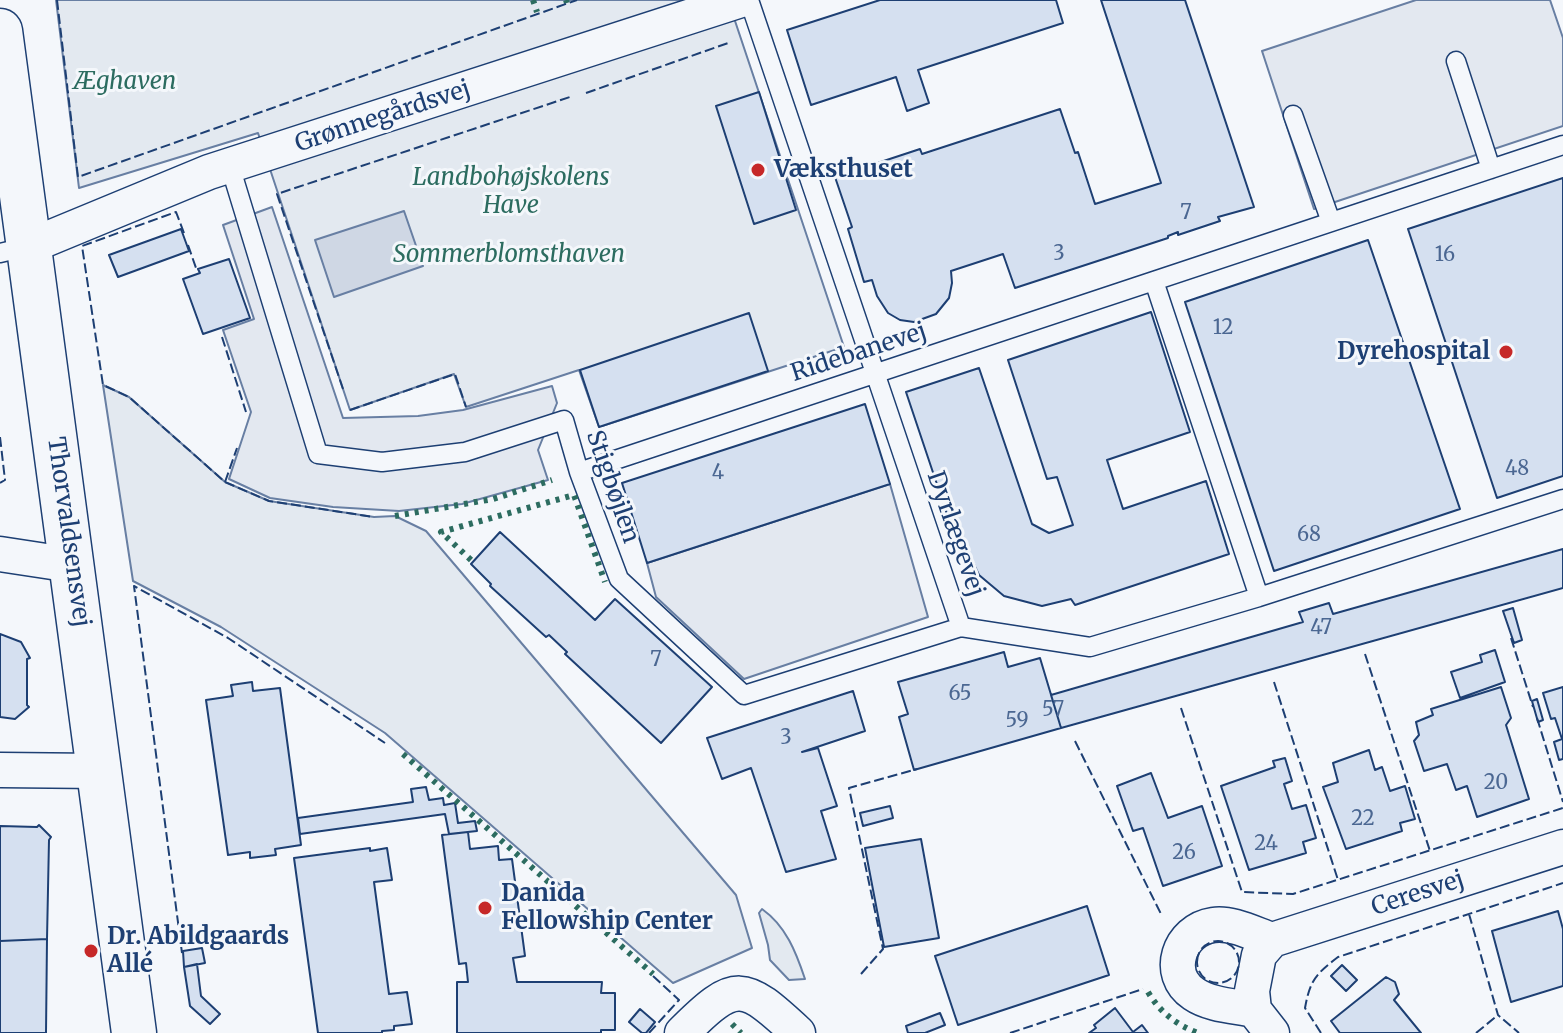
<!DOCTYPE html>
<meta charset="utf-8">
<style>
body{margin:0}
canvas{display:block;background:#f4f7fb}
</style>
<canvas width="1563" height="1033"></canvas>
<script>
const ctx = document.querySelector('canvas').getContext('2d');
ctx.lineJoin = 'round';
function fill(path, color) { ctx.fillStyle = color; ctx.fill(path, 'evenodd'); }
function trace(path, color, width, dash) { ctx.strokeStyle = color; ctx.lineWidth = width; ctx.lineCap = dash ? 'butt' : 'round'; ctx.setLineDash(dash || []); ctx.stroke(path); }
function label(font, color, halo, rows, align = 'center') {
  ctx.font = font + ' Merriweather,serif'; ctx.lineWidth = 6; ctx.setLineDash([]); ctx.textBaseline = 'middle'; ctx.strokeStyle = halo; ctx.fillStyle = color; for (const [text, x, y, turn = 0] of rows) {
    ctx.save(); ctx.translate(x, y); ctx.rotate((+turn || 0) * Math.PI / 180); ctx.textAlign = isNaN(turn) ? turn : align; if (halo) ctx.strokeText(text, 0, 0); ctx.fillText(text, 0, 0); ctx.restore();
  }
}
const green = new Path2D(`
 M56,0H728L844,347L599,427L579,370L466,407L454,374L350,410L258,133L79,188Z
 M103,385L129,397L225,482L269,501L374,517L395,516L426,531L736,895L752,948L673,983L385,733L221,627L133,581Z
 M762,909C786,926 796,952 805,979L789,980L770,960L768,945L759,913Z`);
const parking = new Path2D(`
 M1416,0H1550L1563,38V126L1314,209L1262,51Z
 M272,207L343,418L418,416L463,410L552,386L557,403L538,450L548,480L462,504L399,511L333,507L270,498L229,479L251,412L223,330L254,319L223,225Z
 M890,484L928,617L744,679L656,597L647,563Z`);
const water = new Path2D(`
 M404,211L423,266L334,297L315,240Z`);
const building = new Path2D(`
 M880,0H1056L1063,23L918,70L929,103L907,111L896,77L811,105L787,30Z
 M1101,0H1185L1254,207L1218,217L1220,221L1178,235V232L1168,236V238L1015,288L1003,254L951,271L952,283L949,298L936,314L914,322L900,320L888,313L877,296L872,280L864,282L848,229L852,227L835,177L920,149L922,154L1060,109L1075,153L1078,152L1095,204L1161,183Z
 M759,92L796,210L754,224L716,106Z
 M1563,178V476L1497,498L1408,229Z
 M181,229L189,251L118,277L109,255Z
 M1368,240L1460,509L1274,571L1185,302Z
 M229,259L250,318L203,334L183,279L200,273L198,269Z
 M1151,312L1190,432L1107,460L1123,509L1206,481L1229,554L1075,605L1071,599L1042,606L1004,596L979,575L965,545L958,547L906,392L979,368L1032,524L1049,533L1073,525L1057,477L1047,479L1008,360Z
 M749,313L768,371L599,427L580,370Z
 M865,404L890,484L647,563L622,483Z
 M500,532L595,620L615,599L712,687L661,743L565,654L567,652L549,635L546,637L490,586L491,584L471,564Z
 M1563,549V588L1061,728L1051,695L1303,622L1299,612L1329,603L1333,614Z
 M1513,608L1522,640L1514,643L1503,611Z
 M0,634L21,642L30,658L27,659V705L29,707L15,719L0,717Z
 M1495,650L1505,682L1460,698L1451,672L1482,662L1480,655Z
 M1004,652L1008,667L1040,658L1061,728L914,770L899,717L908,714L898,682Z
 M252,682L253,691L280,688L301,845L275,849L276,855L250,858V852L228,855L206,700L233,696L231,685Z
 M1501,687L1511,718L1506,725L1529,799L1477,817L1467,786L1456,790L1447,764L1424,771L1414,741L1419,735L1416,722L1433,715L1431,709Z
 M1563,687V759L1559,760L1554,742L1562,739L1555,718L1551,719L1543,693Z
 M853,691L865,731L802,752L818,748L837,806L821,811L836,859L786,872L751,768L722,779L707,738Z
 M1537,699L1543,720L1538,722L1532,701Z
 M1369,750L1375,770L1382,767L1390,791L1405,786L1415,819L1400,823L1402,831L1346,849L1323,787L1338,782L1333,763Z
 M1285,758L1292,781L1284,784L1292,809L1306,805L1316,838L1303,842L1306,853L1249,870L1221,786L1275,767L1273,761Z
 M1151,773L1168,818L1202,806L1222,866L1163,886L1143,828L1133,831L1117,786Z
 M426,787L429,800L443,798L444,805L455,803L458,823L475,821L477,831L449,834L445,814L300,834L298,818L413,802L411,789Z
 M890,806L893,818L863,826L860,813Z
 M39,825L51,837L49,840L47,939L0,941V826L37,827Z
 M468,832L470,849L498,846L499,860L512,859L525,956L513,958L517,982H602L601,993H615V1030H601V1033H457V982H468L466,963L459,964L442,835Z
 M921,839L939,938L884,947L865,848Z
 M370,848V851L387,848L392,880L374,882L389,994L407,992L412,1024L394,1026V1030L382,1031V1033H318L294,858Z
 M1087,906L1109,975L958,1025L935,956Z
 M1558,911L1563,929V986L1511,1002L1492,931Z
 M47,939L46,1033H0V941Z
 M202,948L205,963L184,967L183,951Z
 M197,964L201,996L220,1014L210,1024L190,1006L184,967Z
 M1342,965L1357,980L1346,991L1331,976Z
 M1386,977L1395,982L1399,994L1394,1000L1421,1033H1340L1331,1021Z
 M1115,1008L1133,1032L1142,1025L1148,1033H1089L1096,1028L1094,1025Z
 M640,1009L655,1022L646,1033H642L629,1022Z
 M940,1013L945,1025L925,1033H908L906,1026Z`);
const service = new Path2D(`
 M749,0L961,627
 M1456,61L1491,169
 M1293,115L1331,222
 M230,166L318,454L382,462L465,452L564,420L579,472L619,579L744,695L961,627L1090,647L1259,597L1563,499
 M0,253L30,246
 M1154,281L1259,597
 M579,472L1563,145`);
const minor = new Path2D(`
 M30,246L209,172L741,0
 M0,554L72,565
 M0,770L101,771
 M1254,1010C1235,1006 1210,1005 1194,994C1164,974 1179,930 1213,925C1232,922 1254,934 1272,940
 M682,1033C736,979 743,982 798,1033
 M1272,1033L1254,1010L1252,991L1259,955L1272,940L1563,847`);
const tertiary = new Path2D(`
 M0,31L134,1033`);
const hedge = new Path2D(`
 M533,0L537,12
 M566,0L567,3
 M395,516L493,499L552,480
 M471,560L441,532L574,495L605,582
 M403,754L653,974
 M1148,992C1160,1012 1175,1024 1198,1033
 M732,1024L741,1033`);
const fence = new Path2D(`
 M57,0L78,177L577,0
 M586,93L731,42
 M184,233L176,212L82,246L103,385L129,397L225,482L269,501L374,517
 M188,245L196,268
 M222,337L246,412
 M343,389L277,194L570,97
 M350,410L455,374L466,407
 M0,437L5,480L0,483
 M225,482L237,448
 M1511,638L1533,707
 M1365,654L1430,851
 M1274,682L1338,880
 M1181,708L1242,892L1293,894L1563,808
 M1537,718L1563,802
 M1075,741L1162,916
 M1469,914L1498,1015L1519,1033
 M1197 962a21 21 0 1 1 42 0a21 21 0 1 1-42 0Z
 M182,953L134,586L228,638L385,743
 M861,974L883,949L849,788L917,769
 M649,1033L679,1000L653,976
 M1010,1033L1143,989
 M1321,1033L1305,1008C1310,980 1316,974 1338,957L1563,883
 M1476,1033L1498,1015`);
const markers = [
 [758,170,8,"#c62828"],
 [1506,352,8,"#c62828"],
 [485,908,8,"#c62828"],
 [91,951,8,"#c62828"]
];
const numberNames = [
 ["7",1186,213],
 ["3",1059,254],
 ["16",1445,255],
 ["12",1223,328],
 ["48",1517,469],
 ["4",718,473],
 ["68",1309,535],
 ["47",1321,628],
 ["7",656,660],
 ["65",960,694],
 ["57",1053,710],
 ["59",1017,721],
 ["3",786,738],
 ["20",1496,783],
 ["22",1363,819],
 ["24",1266,844],
 ["26",1184,853]
];
const parkNames = [
 ["Æghaven",125,82],
 ["Landbohøjskolens",511,178],
 ["Have",511,206],
 ["Sommerblomsthaven",509,255]
];
const streetNames = [
 ["Grønnegårdsvej",383,117,-18],
 ["Ridebanevej",859,353,-18],
 ["Stigbøjlen",612,487,71],
 ["Thorvaldsensvej",68,532,82],
 ["Dyrlægevej",955,534,71],
 ["Ceresvej",1418,894,-18]
];
const poiNames = [
 ["Væksthuset",774,170],
 ["Dyrehospital",1490,352,"right"],
 ["Danida",501,894],
 ["Fellowship Center",501,922],
 ["Dr. Abildgaards",107,937],
 ["Allé",107,965]
];
fill(green, '#e3e9f0');
trace(green, '#687fa3', 2);
fill(parking, '#e3e8f0');
trace(parking, '#687fa3', 2);
fill(water, '#cfd7e4');
trace(water, '#687fa3', 2);
fill(building, '#d5e0f0');
trace(building, '#1d3f73', 2);
trace(service, '#1d3f73', 21);
trace(minor, '#1d3f73', 37);
trace(tertiary, '#1d3f73', 47);
trace(service, '#f4f7fb', 18);
trace(minor, '#f4f7fb', 34);
trace(tertiary, '#f4f7fb', 44);
trace(hedge, '#2c6c60', 6, [4, 6]);
trace(fence, '#1d3f73', 2, [10, 4]);
for (const [x, y, r, color] of markers) { const dot = new Path2D(); dot.arc(x, y, r, 0, 2 * Math.PI); ctx.fillStyle = color; ctx.fill(dot); trace(dot, '#f4f7fb', 3); }
label('20px', '#4b6792', null, numberNames);
label('italic 24px', '#2c6c60', '#f4f7fb', parkNames);
label('24px', '#1d3f73', '#f4f7fb', streetNames);
label('bold 24px', '#1d3f73', '#f4f7fb', poiNames, 'left');
</script>
